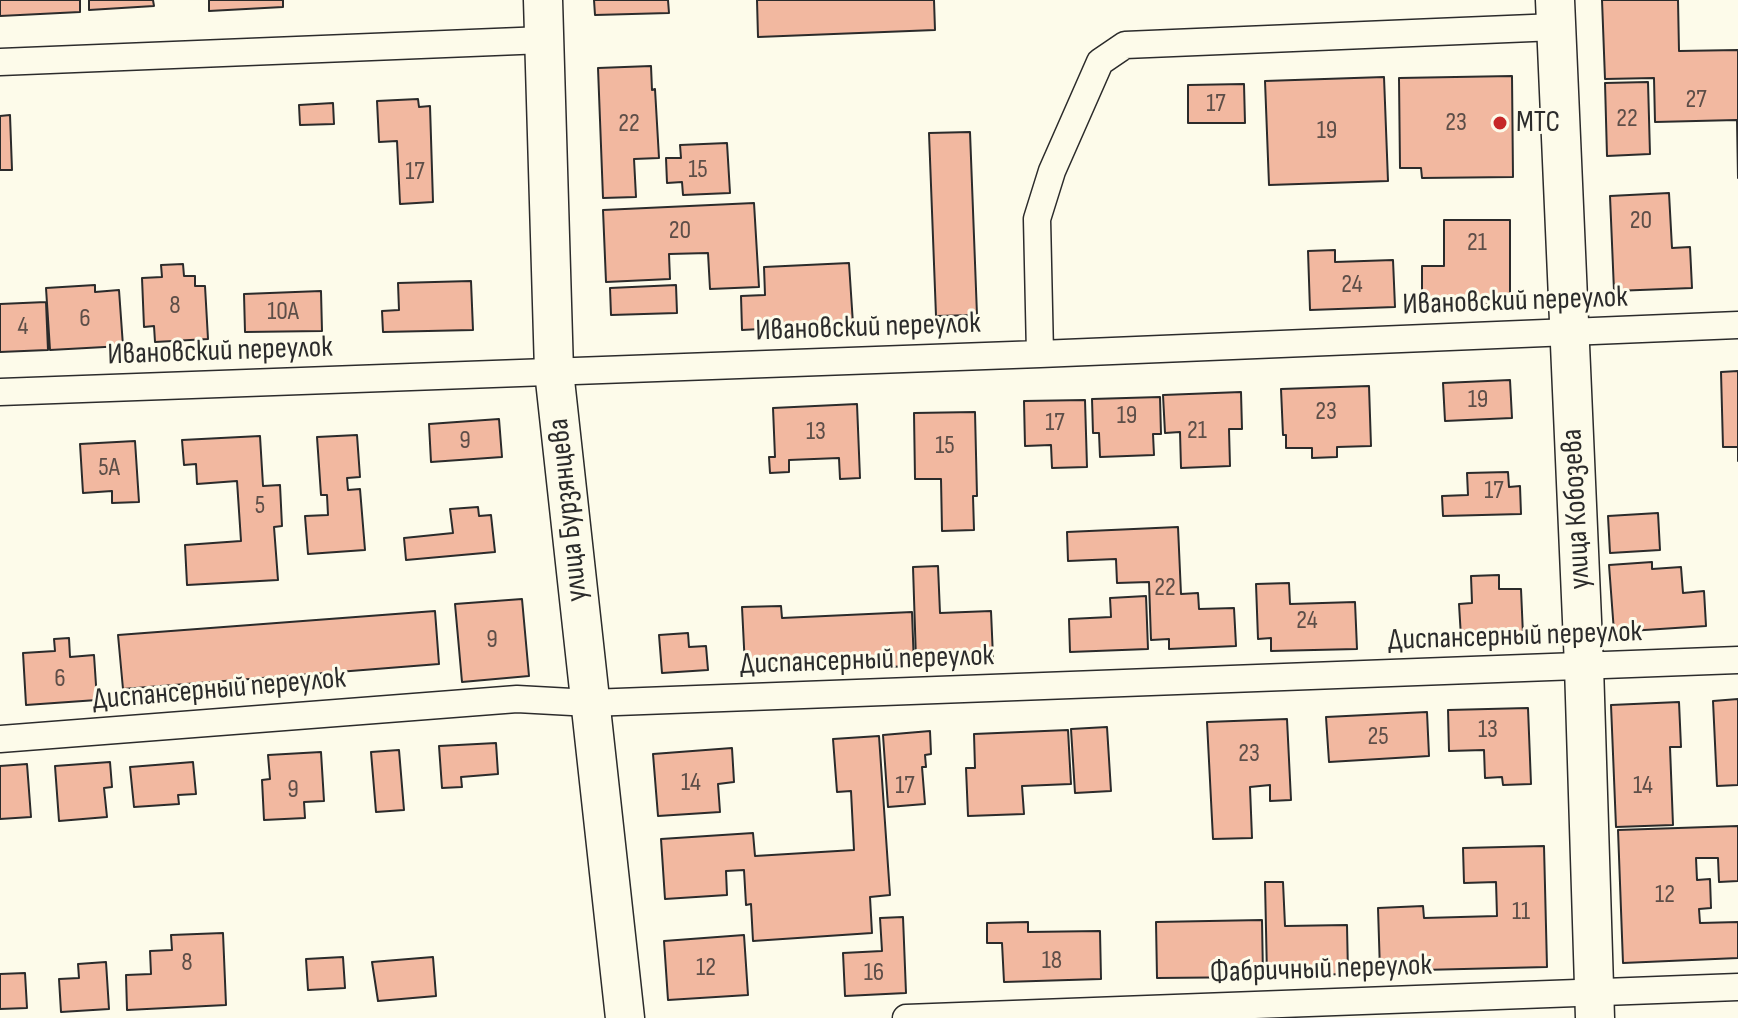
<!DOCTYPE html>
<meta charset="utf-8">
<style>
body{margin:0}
canvas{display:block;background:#fdfbea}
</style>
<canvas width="1738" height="1018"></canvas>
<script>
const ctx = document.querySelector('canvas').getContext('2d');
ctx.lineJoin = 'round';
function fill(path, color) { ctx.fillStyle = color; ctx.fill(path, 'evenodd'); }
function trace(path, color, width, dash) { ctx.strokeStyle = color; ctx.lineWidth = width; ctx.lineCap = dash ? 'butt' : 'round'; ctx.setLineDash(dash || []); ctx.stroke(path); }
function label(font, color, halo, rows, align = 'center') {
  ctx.font = font + ' "Sofia Sans Condensed",sans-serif'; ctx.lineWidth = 6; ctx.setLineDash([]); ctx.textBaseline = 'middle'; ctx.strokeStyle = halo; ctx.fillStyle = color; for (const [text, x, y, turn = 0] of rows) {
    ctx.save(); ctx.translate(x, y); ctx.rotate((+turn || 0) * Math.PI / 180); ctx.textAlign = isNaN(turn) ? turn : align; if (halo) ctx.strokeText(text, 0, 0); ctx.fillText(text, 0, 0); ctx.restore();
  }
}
const building = new Path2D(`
 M0,0H80V12L0,16Z
 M89,0H153L154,6L89,10Z
 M209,0H283V7L209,11Z
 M594,0H668L669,13L595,15Z
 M757,0H934L935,30L758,37Z
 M1602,0H1678L1679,51L1738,50V178L1737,120L1655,122L1654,78L1605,79Z
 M651,66L652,90L655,89L659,158L634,159L636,197L603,198L598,68Z
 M1512,76L1513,177L1422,178L1421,168H1400L1399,78Z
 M1384,77L1388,181L1269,185L1265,81Z
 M1648,82L1650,154L1607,156L1605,83Z
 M1244,84L1245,123H1188V85Z
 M418,99L419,107L430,106L433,202L400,204L397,141L379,142L377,101Z
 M333,103L334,124L300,125L299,105Z
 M10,115L12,170H0V116Z
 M970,132L977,315L936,316L929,133Z
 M727,143L730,193L683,195L682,182L667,183L666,158H681L680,145Z
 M1669,193L1672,248L1690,247L1692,288L1614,291L1610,196Z
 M754,203L759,287L710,289L708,253L669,254L670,279L606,282L603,210Z
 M1444,220H1510V303L1422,304V266H1444Z
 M1335,250V262L1393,260L1395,307L1310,310L1308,251Z
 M849,263L853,324L742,330L741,296L765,295L764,267Z
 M183,264L184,276H195V286H205L208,339L155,342L154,326L144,327L142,278L162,277L161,265Z
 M471,281L473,330L383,332L382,311L399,310L398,283Z
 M95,285V292L119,290L123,346L50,350L46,288Z
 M676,285L677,313L611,315L610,288Z
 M321,291L322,331L245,332L244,294Z
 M46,302L48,350L0,352V304Z
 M1738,371V461V447H1723L1721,372Z
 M1510,380L1512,418L1445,421L1443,383Z
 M1369,386L1371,446L1337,447V457L1312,458V448H1286V435H1283L1281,389Z
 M1241,392L1242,429H1229L1230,466L1181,468L1180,432L1165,433L1163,395Z
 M1160,397L1161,434H1153L1154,455L1100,457L1099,433H1093L1092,399Z
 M1085,400L1087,467L1052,468L1051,445L1025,446L1024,401Z
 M857,404L860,478L840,479L839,458L789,460V472L770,473L769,457H775L773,408Z
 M975,412L977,496H973L974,530L942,531L941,479H915L914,413Z
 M499,419L502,457L431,462L429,424Z
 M357,435L360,477L347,478L348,490L360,489L365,550L308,554L305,516L328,515L327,495H321L317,437Z
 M260,436L263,486L280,485L282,526L274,527L278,580L187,585L185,545L241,541L237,481L197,484L196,464L184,465L182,440Z
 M135,441L139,502L112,503V491L83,493L80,444Z
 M1508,472L1509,487L1520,486L1521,514L1443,516L1442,496L1468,495L1467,473Z
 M478,507L479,516L491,515L495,552L406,560L404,538L453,533L450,509Z
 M1658,513L1660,550L1610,553L1608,516Z
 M1178,527L1181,594L1198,593L1199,609L1234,608L1236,646L1169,649V639L1151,640L1149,582L1117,583L1116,559L1068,561L1067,532Z
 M1652,562V569L1681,567L1683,593L1704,591L1706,626L1614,632L1609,565Z
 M938,566L940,613L991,611L993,657L916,660L913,567Z
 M1499,575V589H1521L1523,635L1461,637L1459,604L1472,603L1471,576Z
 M1289,583L1290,604L1355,602L1357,649L1271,651V638L1258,639L1256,584Z
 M1146,596L1148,649L1070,652L1069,619L1111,617L1110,598Z
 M522,599L529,676L462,682L455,604Z
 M781,606L782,618L912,612L914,666L806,670V664L745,667L742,607Z
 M435,611L439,664L123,689L118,635Z
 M688,633L689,647L706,646L708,670L662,673L659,635Z
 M69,638L70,657L94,655L97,700L26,705L23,653L55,651L54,639Z
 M1738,699V785L1717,786L1713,701Z
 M1679,702L1681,747H1670L1673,825L1616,827L1611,705Z
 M1528,708L1531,784L1503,785L1502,777L1485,778L1484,750L1449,751L1448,710Z
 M1427,712L1429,756L1329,762L1326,717Z
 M1287,719L1291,800L1270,801V785L1250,787L1252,838L1213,839L1207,722Z
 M1107,727L1111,791L1075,793L1071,729Z
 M1068,730L1071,784L1022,786L1024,814L968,816L966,768H975L974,734Z
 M930,731L931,754L925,755L926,767H922L925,804L888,807L883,735Z
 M879,736L890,895L870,897L872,933L753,941L751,904L746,905L744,870L726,871L727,895L665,899L661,839L753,833L755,856L854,850L851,791L837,792L833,739Z
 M496,743L498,774L461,777L462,787L442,788L439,746Z
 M732,748L734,782L718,784L720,812L658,816L653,754Z
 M399,750L404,810L376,812L371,752Z
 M321,752L324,801L304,802L305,818L264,820L262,780L270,779L268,755Z
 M110,762L112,787L104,788L107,817L59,821L55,766Z
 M193,762L196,794L178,795L179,804L134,807L130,767Z
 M27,764L31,817L0,819V766Z
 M1738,826V881L1719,882L1718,858H1696L1697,880L1710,879L1711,908L1699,909L1700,923L1738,922V958L1623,963L1618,830Z
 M1544,846L1547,967L1380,971L1378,908L1423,906L1424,918L1497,916L1496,882L1464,883L1463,848Z
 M1265,882H1283L1285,926L1347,925L1348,974L1267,976Z
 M903,917L906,993L845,996L843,953L882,951L880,918Z
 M1262,920L1263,977L1157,978L1156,922Z
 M1028,922V932L1100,931L1101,979L1004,982L1002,943H987V923Z
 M223,933L226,1005L127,1010L126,975L151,974L150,951L172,950L171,935Z
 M744,935L748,995L668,1000L664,941Z
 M343,957L345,988L308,990L306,959Z
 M433,957L436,996L378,1001L372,962Z
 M106,962L109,1009L61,1012L59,979L79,978L78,964Z
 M25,973L27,1008L0,1009V974Z`);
const street = new Path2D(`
 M0,62L544,40
 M1040,354L1037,219L1052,171L1100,62L1125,45L1556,27
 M0,392L1040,354L1738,325
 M0,739L517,699L590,703L1738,660
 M906,1018L1738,987`);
const secondary = new Path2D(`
 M543,0L554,371L625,1018
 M1555,0L1584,666L1595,1018`);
const markers = [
 [1500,123,8,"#c62828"]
];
const numberNames = [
 ["27",1696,100],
 ["17",1216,104],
 ["22",1627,119],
 ["23",1456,123],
 ["22",629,124],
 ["19",1327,131],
 ["15",698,170],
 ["17",415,172],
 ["20",1641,221],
 ["20",680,231],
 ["21",1477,243],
 ["24",1352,285],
 ["8",175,306],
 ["10А",283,312],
 ["6",85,319],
 ["4",23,327],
 ["19",1478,400],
 ["23",1326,412],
 ["19",1127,416],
 ["17",1055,423],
 ["21",1197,431],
 ["13",816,432],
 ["9",465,441],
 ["15",945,446],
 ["5А",109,468],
 ["17",1494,491],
 ["5",260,506],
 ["22",1165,588],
 ["24",1307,621],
 ["9",492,640],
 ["6",60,679],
 ["13",1488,730],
 ["25",1378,737],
 ["23",1249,754],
 ["14",691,783],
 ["17",905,786],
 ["14",1643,786],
 ["9",293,790],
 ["12",1665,895],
 ["11",1521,912],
 ["18",1052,961],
 ["8",187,963],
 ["12",706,968],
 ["16",874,973]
];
const poiNames = [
 ["МТС",1516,123]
];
const streetNames = [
 ["Ивановский переулок",1515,302,-2],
 ["Ивановский переулок",868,328,-2],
 ["Ивановский переулок",220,352,-2],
 ["улица Кобозева",1577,509,-93],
 ["улица Бурзянцева",569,510,-96],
 ["Диспансерный переулок",1515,637,-2],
 ["Диспансерный переулок",867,661,-2],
 ["Диспансерный переулок",219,690,-5],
 ["Фабричный переулок",1321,970,-2]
];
fill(building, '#f2b8a0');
trace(building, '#2b2b2b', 2);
trace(street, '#2b2b2b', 29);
trace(secondary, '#2b2b2b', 41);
trace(street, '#fdfbea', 26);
trace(secondary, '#fdfbea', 38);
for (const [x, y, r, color] of markers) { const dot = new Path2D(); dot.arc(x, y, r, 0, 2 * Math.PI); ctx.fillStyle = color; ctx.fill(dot); trace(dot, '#fdfbea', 3); }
label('26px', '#5d4e48', null, numberNames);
label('30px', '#2b2b2b', '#fdfbea', poiNames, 'left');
label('30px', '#2b2b2b', '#fdfbea', streetNames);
</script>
